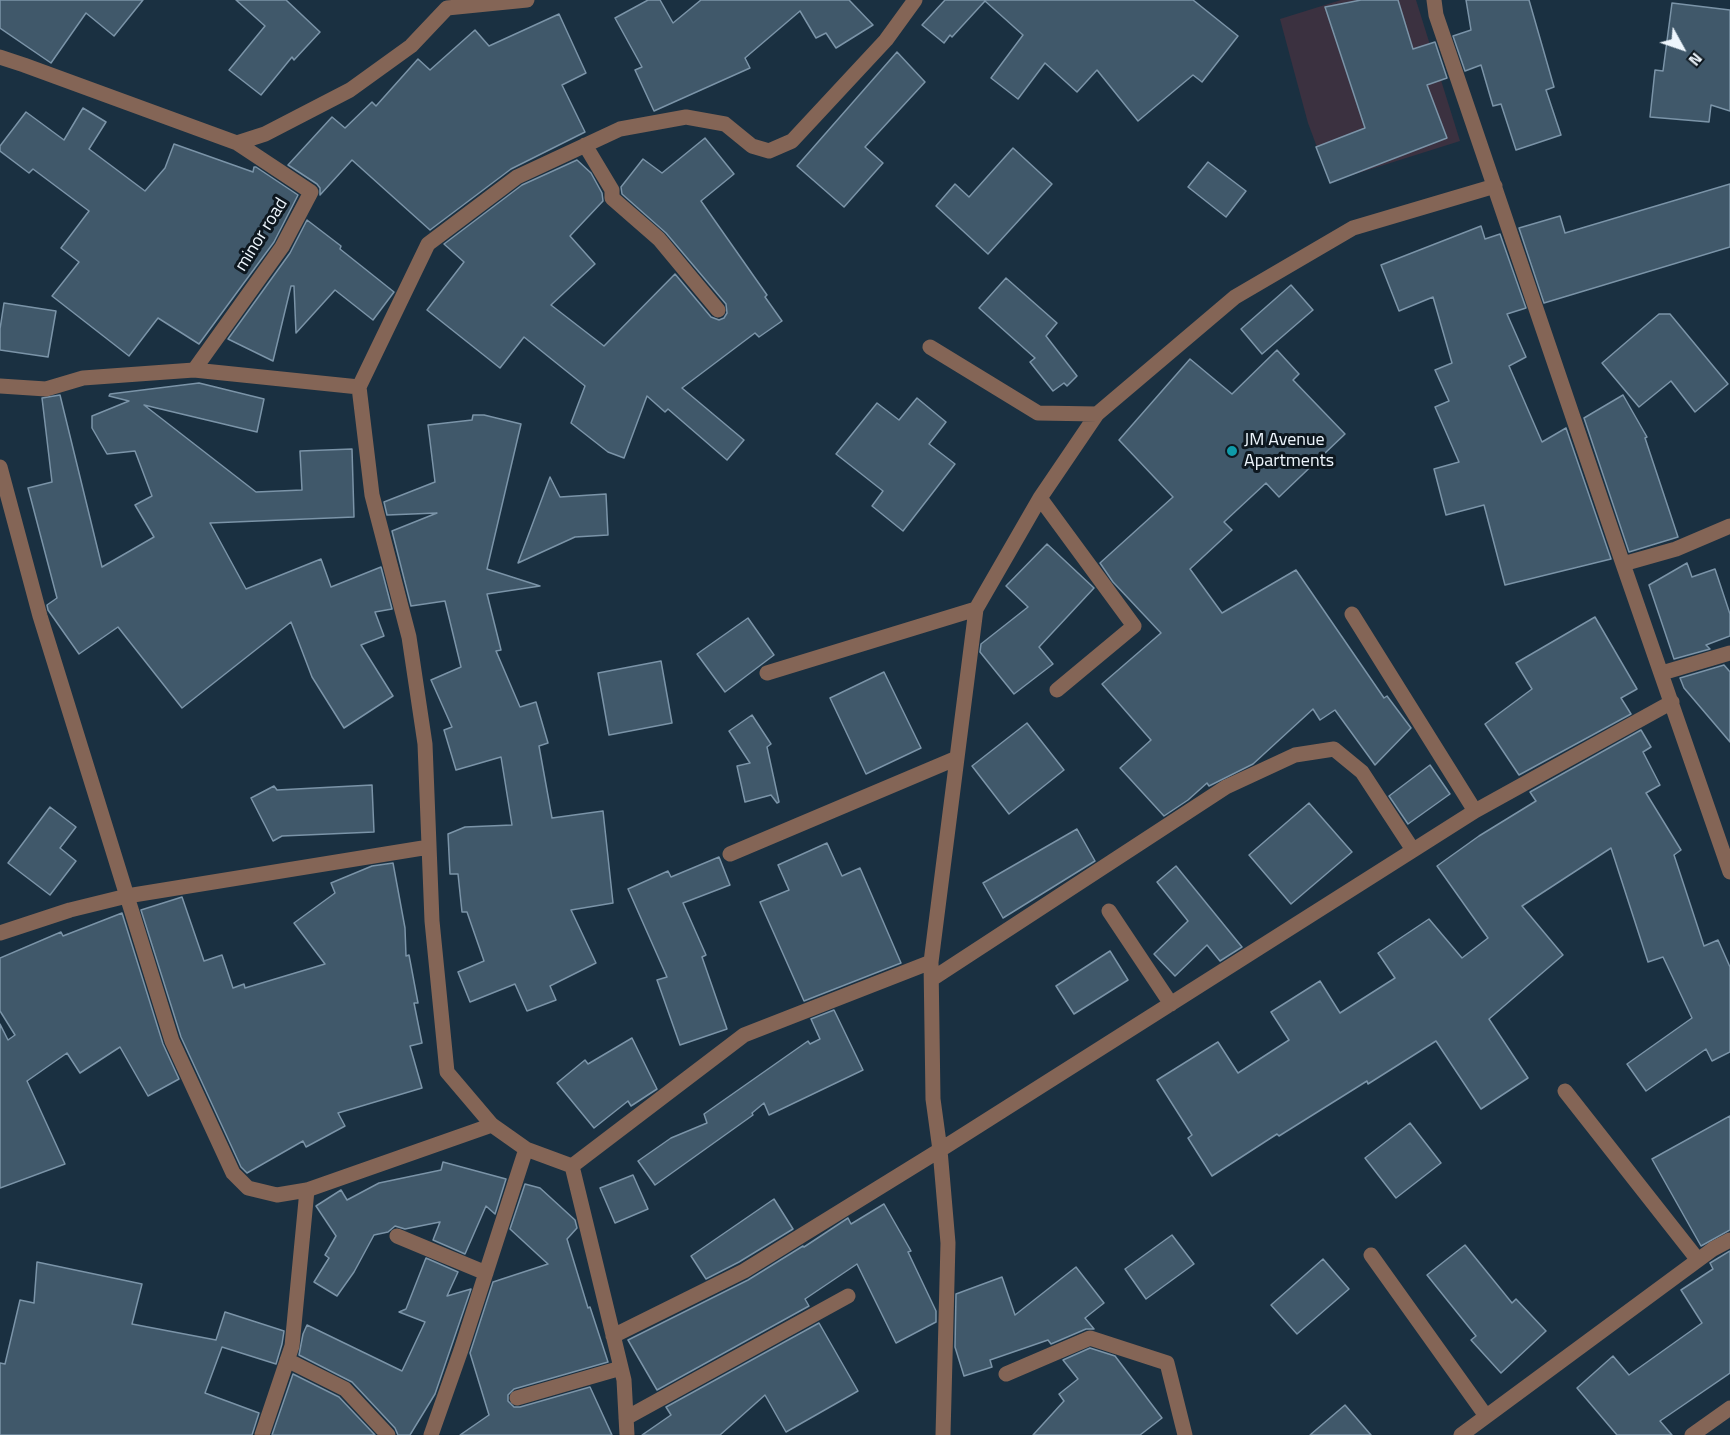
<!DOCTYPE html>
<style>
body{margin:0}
#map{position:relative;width:1730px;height:1435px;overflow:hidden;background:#1a3041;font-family:"Titillium Web",sans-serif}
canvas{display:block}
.north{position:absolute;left:1652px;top:18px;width:60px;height:60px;-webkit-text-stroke:4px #0d171f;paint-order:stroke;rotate:130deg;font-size:16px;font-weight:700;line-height:24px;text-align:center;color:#eef6fd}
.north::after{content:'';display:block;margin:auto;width:21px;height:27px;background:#eef6fd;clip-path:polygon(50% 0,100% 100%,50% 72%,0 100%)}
</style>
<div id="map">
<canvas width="1730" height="1435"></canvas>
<div class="north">N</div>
</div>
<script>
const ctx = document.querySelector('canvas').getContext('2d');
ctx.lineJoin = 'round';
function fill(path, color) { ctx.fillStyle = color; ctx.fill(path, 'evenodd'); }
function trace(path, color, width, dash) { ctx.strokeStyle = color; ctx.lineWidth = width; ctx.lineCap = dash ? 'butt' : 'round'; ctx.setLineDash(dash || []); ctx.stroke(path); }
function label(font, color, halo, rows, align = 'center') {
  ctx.font = font + ' "Titillium Web",sans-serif'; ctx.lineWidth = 6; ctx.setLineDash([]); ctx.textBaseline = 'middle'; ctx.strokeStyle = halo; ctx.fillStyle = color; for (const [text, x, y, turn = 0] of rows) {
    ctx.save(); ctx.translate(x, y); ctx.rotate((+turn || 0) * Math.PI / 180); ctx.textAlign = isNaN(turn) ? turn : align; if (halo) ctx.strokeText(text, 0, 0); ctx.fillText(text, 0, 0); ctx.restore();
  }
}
const education = new Path2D(`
 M1341,0H1416L1460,141L1330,182L1308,123L1280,19Z`);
const building = new Path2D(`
 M0,0H143L114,36L86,13L51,63L0,28Z
 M236,0H286L320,32L294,60L292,57L261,95L229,70L265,26Z
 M648,0H660L673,23L701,0H849L873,25L836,48L826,33L816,38L800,11L745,58L750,68L654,111L635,70L642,67L615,18Z
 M945,0H1193L1238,36L1202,82L1193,75L1138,121L1097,70L1077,92L1045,63L1018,99L991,78L1023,35L985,1L952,37L950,35L944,43L922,25Z
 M1361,0H1398L1413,49L1435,42L1447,78L1427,85L1447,138L1330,183L1316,147L1365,128L1325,7Z
 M1466,0H1529L1554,87L1546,90L1561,135L1516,150L1501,104L1493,106L1481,65L1465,71L1453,36L1471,30Z
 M1672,3L1730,10V111L1711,105L1709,122L1650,117L1655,70L1663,71Z
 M559,14L586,73L562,85L585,132L511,169L430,230L352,160L320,195V188L317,184L288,165L332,117L345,128L372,102L376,106L418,59L430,70L475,30L489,46Z
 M897,52L925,82L865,147L883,163L844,207L797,166Z
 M83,108L106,122L89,149L145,191L165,168L174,144L253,172L254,167H256L298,195L274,242L199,344L158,318L129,356L52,296L79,262L61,248L89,211L33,169L29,173L0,151V146L26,112L64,140Z
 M705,138L734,174L701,201L767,295L765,297L782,321L759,337L755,333L682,388L744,440L727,460L668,409L665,412L647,396L624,458L608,452L571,423L585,386L524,337L500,368L427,310L464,262L444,244L522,185L577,160L591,173L602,193L603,201L570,236L595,264L551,305L604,346L675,274L711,317L719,320L724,318L727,313L726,304L666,233L622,194L621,187L643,159L662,173Z
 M1013,148L1052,184L988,254L936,206L955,184L969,197Z
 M1208,162L1246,191L1226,217L1188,187Z
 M1730,184V247L1544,303L1519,228L1560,216L1565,233Z
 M307,220L341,246L340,249L394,292L373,320L335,290L296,333L294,286H291L273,361L228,339L290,253Z
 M1481,226L1485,239L1500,234L1526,308L1507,314L1526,357L1509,366L1542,442L1566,428L1611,559L1505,585L1484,505L1446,515L1434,469L1459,462L1435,407L1449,401L1435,370L1452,363L1433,297L1399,311L1381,265Z
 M1006,278L1057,323L1046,336L1077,376L1067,386L1064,383L1053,391L1030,362L1035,358L979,308Z
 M1291,285L1313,310L1262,354L1241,329Z
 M4,303L56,311L48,357L0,350V329Z
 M1659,314H1670L1728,384L1695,412L1671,381L1639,407L1602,363Z
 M1277,350L1299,374L1293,380L1345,434L1279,497L1266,483L1224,522L1232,530L1190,569L1222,613L1296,570L1384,698L1387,696L1411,728L1375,765L1335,710L1320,720L1313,709L1253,764L1209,786L1207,783L1188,800L1164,816L1120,768L1151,740L1102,684L1161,633L1113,582L1100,563L1173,497L1119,440L1190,359L1232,394Z
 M199,383L264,399L257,432L144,405L256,492L302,490L300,451L352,449L354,517L210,523L246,589L321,559L331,587L381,567L392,609L375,612L384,636L361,645L393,696L344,728L312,677L291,622L182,708L118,627L79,654L48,610L47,605L57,598L28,488L52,482L42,398L60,395L102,567L154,537L135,505L152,496L135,451L107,454L92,428V416L129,401L109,396L110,394Z
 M1623,395L1647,437L1645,438L1678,537L1629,552L1584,418Z
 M917,398L946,422L929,444L955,464L903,531L872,506L883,491L836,454L877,403L899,420Z
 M473,415H484L521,424L487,569L540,586L487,594L501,650L496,651L520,707L536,702L548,743L539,746L552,818L603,811L613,903L571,910L596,963L550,986L556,1000L527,1011L515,984L470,1002L458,972L484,961L467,912H462L458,874H450L448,834L465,827L512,825L501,757L456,770L444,730L452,727L431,680L461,667L445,601L411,606L392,531L437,513L387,515L384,502L435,482L428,425L472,420Z
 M550,477L560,497L606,494L608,535L575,537L518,563Z
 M1047,544L1094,588L1039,647L1053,664L1014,694L980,652L981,644L1028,607L1006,586Z
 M1687,563L1692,577L1715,569L1730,614V636L1706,645L1710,649L1674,659L1649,585Z
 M1595,617L1637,689L1621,698L1631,714L1519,775L1485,724L1532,689L1516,663Z
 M748,618L774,655L725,692L697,654Z
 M661,661L672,723L609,735L598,673Z
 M1724,665L1730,672V742L1684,688L1680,678Z
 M884,672L921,748L866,774L830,698Z
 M752,715L771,744L767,747L779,802L777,803L771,795L745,802L737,766L750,763L729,731Z
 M1027,723L1064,770L1009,814L972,766Z
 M1641,730L1651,747L1643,752L1660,785L1646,793L1681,850L1674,855L1704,946L1718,940L1730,967V1052L1712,1061L1706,1049L1646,1091L1627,1064L1692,1018L1663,957L1648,962L1611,848L1522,906L1563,955L1489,1019L1528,1078L1481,1109L1436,1041L1368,1084L1367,1081L1279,1136L1277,1134L1212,1176L1188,1138L1192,1135L1157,1080L1218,1042L1238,1073L1289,1040L1271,1012L1320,981L1340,1013L1395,978L1378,953L1429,919L1462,958L1488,938L1437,866L1479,836L1536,801L1530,792Z
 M1430,765L1450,794L1408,824L1389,796Z
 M372,785L374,832L282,836L273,841L251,798L274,786L277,790Z
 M1309,803L1352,852L1291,904L1249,855Z
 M50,807L76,827L60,848L76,861L50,895L8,863Z
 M1077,829L1095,861L1003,918L983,883Z
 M827,843L842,876L860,868L901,963L804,1001L760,902L789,890L778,865Z
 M719,857L730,885L683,903L706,955L702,957L727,1029L680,1045L657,980L667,977L628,889L668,871L671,877Z
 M393,863L405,928L406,956L409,955L418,1003H414L422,1043L410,1046L422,1088L338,1113L345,1126L306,1147L303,1141L247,1173L241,1167L181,1037L141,910L182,897L204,961L222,955L233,988L244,984L245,988L325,964L294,923L335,893L331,883L372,866Z
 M1176,866L1242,947L1220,961L1207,945L1175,976L1154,954L1188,921L1157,882Z
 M122,913L163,1044L179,1079L148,1096L120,1047L80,1073L67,1053L27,1081L65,1164L0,1188V1024L8,1040L15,1035L0,1011V958L61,932L63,936Z
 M1110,951L1128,980L1074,1014L1056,986Z
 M834,1010L863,1070L769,1115L764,1103L752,1113L753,1115L655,1185L638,1161L671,1138L707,1123L704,1114L808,1041L810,1044L820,1039L811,1019Z
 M632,1038L657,1089L631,1106L628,1101L594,1128L557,1083L585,1060L588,1064Z
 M1730,1116V1230L1701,1246L1652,1159Z
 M1410,1123L1441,1163L1396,1198L1365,1158Z
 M443,1162L506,1179L495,1214L486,1206L465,1254L433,1240L440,1222L405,1229L395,1226L388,1232L374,1235L354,1272L337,1296L314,1282L329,1258L325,1255L336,1236L316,1206L341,1190L347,1200L379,1183L441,1170Z
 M633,1175L648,1209L615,1223L600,1188Z
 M525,1184L540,1188L575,1220L577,1228L567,1239L588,1308L590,1307L608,1362L514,1389L508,1395V1401L514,1407H520L590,1387L612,1435H460L489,1415L470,1353L493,1282L548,1264L510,1229Z
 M774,1199L793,1229L739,1262L706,1279L691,1256Z
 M884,1204L911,1251L908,1252L936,1311V1322L896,1343L857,1264L805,1299L809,1306L657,1390L628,1340L748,1280L803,1246L804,1247L848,1218L851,1224Z
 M1172,1235L1194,1264L1146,1299L1125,1269Z
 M1465,1245L1512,1303L1516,1299L1546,1331L1501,1373L1471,1340L1476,1336L1427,1275Z
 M1730,1251V1373L1660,1421L1672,1435H1617L1577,1388L1613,1356L1629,1375L1702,1323L1681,1290L1713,1269L1710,1263Z
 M426,1258L458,1272L447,1296L471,1289L435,1394L410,1435H398L395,1428L352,1382L299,1355L303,1334L307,1325L402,1371L425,1322L399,1312L406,1309Z
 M1323,1259L1349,1289L1297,1334L1271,1305Z
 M37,1262L142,1284L132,1324L216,1340L225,1312L284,1331L282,1344L276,1364L222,1347L205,1393L259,1413L252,1435H0V1363L5,1364L20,1300L34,1303Z
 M1076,1267L1104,1303L1085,1318L1094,1329H1086L1051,1344L1048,1340L990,1360L992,1367L964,1376L955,1347L956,1294L1002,1277L1015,1315Z
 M819,1323L858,1391L786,1432L765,1395L720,1435H642L671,1415L666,1407Z
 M1090,1348L1115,1356L1162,1418L1140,1435H1033L1064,1401L1059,1394L1078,1379L1063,1360Z
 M293,1374L339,1397L375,1435H272Z
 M1345,1405L1371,1435H1310Z`);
const minor = new Path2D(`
 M915,0L886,40L792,141L769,151L752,146L725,124L686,117L620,129L517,177L428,244L359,387L372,495L409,637L425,744L432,921L447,1072L492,1125L526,1149L572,1166L744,1035L931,962
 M1434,0L1436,15L1623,564L1730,872
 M0,57L24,65L237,143L265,134L350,90L411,46L447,8L527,0
 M585,145L612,190V198L659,239L718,310
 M930,347L1038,413L1097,414
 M194,370L282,247L311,192L237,143
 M0,386L46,389L83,378L194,370L359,387
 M0,467L40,616L172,1041L233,1173L248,1188L277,1195L307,1190L492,1125
 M1040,498L1134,626L1057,690
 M1623,564L1676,549L1730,526
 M1352,614L1475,811
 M767,673L976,609
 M1662,673L1730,653
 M730,854L957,758
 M1109,911L1171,1004
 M0,933L70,910L127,896L429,847
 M932,979L1226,787L1295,755L1334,749L1362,772L1413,850
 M1565,1091L1698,1260
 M572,1166L624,1380L627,1435
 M397,1236L486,1273
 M1371,1255L1486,1416
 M613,1336L744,1271L940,1150L1475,811L1672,702
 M287,1360L345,1389L388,1435
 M1006,1374L1090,1338L1167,1363L1185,1435
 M517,1398L621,1368
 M626,1418L848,1296
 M262,1435L292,1346L307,1190
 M431,1435L461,1350L526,1149
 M943,1435L948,1243L940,1150L933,1099L931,962L976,609L1040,498L1097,414L1235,297L1353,228L1495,186
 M1461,1435L1713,1249L1730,1240
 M1692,1435L1730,1408`);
const markers = [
 [1232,451,6,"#0f9aa8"]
];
const streetNames = [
 ["minor road",262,235,-58]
];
const poiNames = [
 ["JM Avenue",1244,441],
 ["Apartments",1244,462]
];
fill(education, '#3b3140');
fill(building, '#40586a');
trace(building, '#7b94a8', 1.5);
trace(minor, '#846556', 15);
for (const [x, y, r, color] of markers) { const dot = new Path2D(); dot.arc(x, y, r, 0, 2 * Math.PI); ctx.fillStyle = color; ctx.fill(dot); trace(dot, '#0d171f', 2); }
label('18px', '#eef6fd', '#0d171f', streetNames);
label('18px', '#eef6fd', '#0d171f', poiNames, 'left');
</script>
